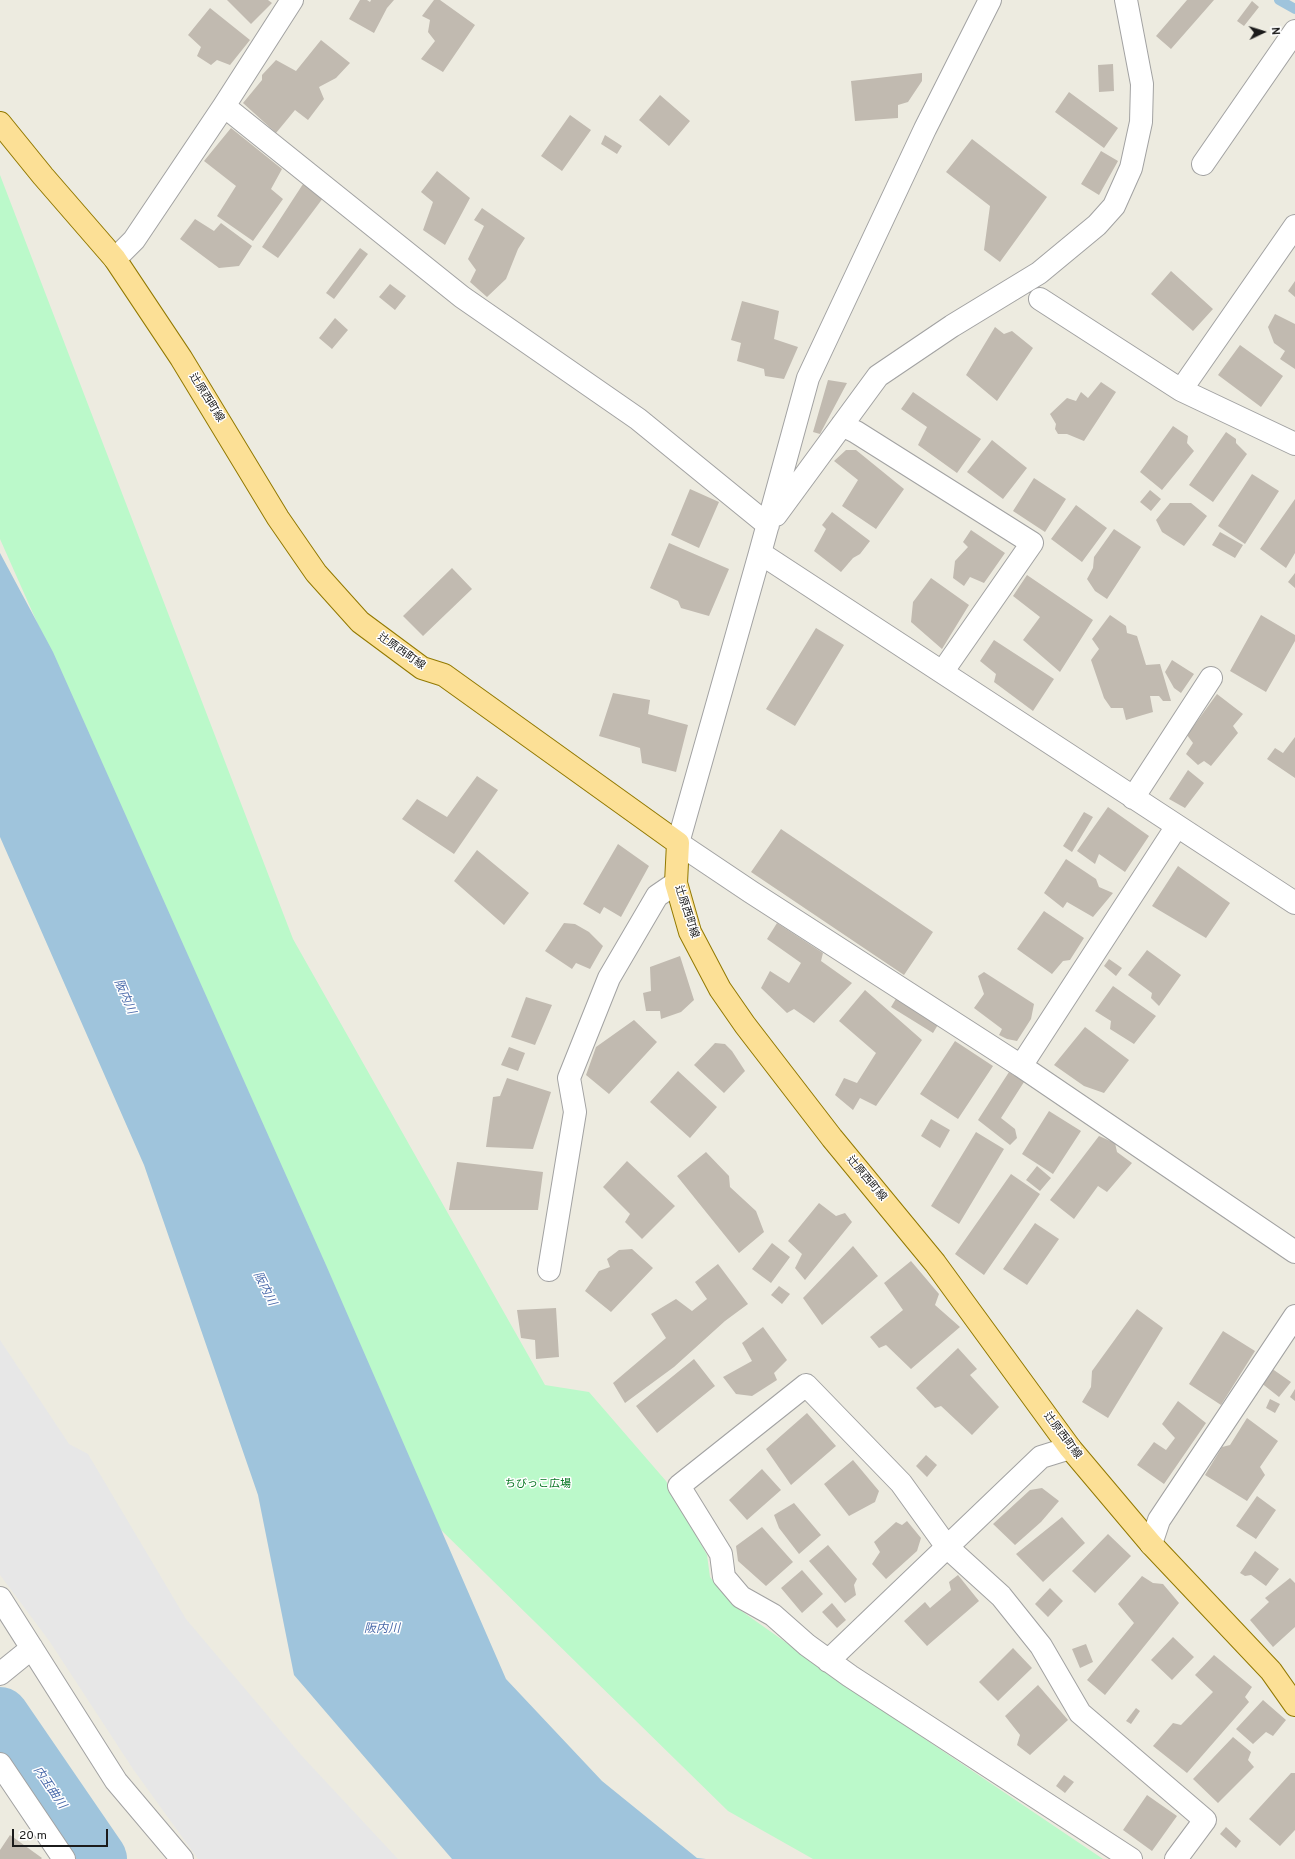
<!DOCTYPE html>
<meta charset="utf-8">
<style>
body{margin:0}
#map{position:relative;width:1295px;height:1859px;overflow:hidden;background:#edebe0;font-family:Overpass,sans-serif}
canvas{display:block}
.north{position:absolute;left:1243px;top:12px;width:40px;height:40px;-webkit-text-stroke:3px #fff;paint-order:stroke;rotate:86deg;font-size:11px;font-weight:700;line-height:16px;text-align:center;color:#1b1b1b}
.north::after{content:'';display:block;margin:auto;width:14px;height:18px;background:#1b1b1b;clip-path:polygon(50% 0,100% 100%,50% 72%,0 100%)}
.scale{position:absolute;left:12px;top:1829px;width:96px;height:18px;box-sizing:border-box;border:2px solid #1b1b1b;border-top:0;padding-left:5px;font-size:12px;line-height:14px;white-space:nowrap;color:#1b1b1b;-webkit-text-stroke:3px #fff;paint-order:stroke}
</style>
<div id="map">
<canvas width="1295" height="1859"></canvas>
<div class="north">N</div>
<div class="scale">20 m</div>
</div>
<script>
const ctx = document.querySelector('canvas').getContext('2d');
ctx.lineJoin = 'round';
function fill(path, color) { ctx.fillStyle = color; ctx.fill(path, 'evenodd'); }
function trace(path, color, width, dash) { ctx.strokeStyle = color; ctx.lineWidth = width; ctx.lineCap = dash ? 'butt' : 'round'; ctx.setLineDash(dash || []); ctx.stroke(path); }
function label(font, color, halo, rows, align = 'center') {
  ctx.font = font + ' Overpass,"Noto Sans JP",sans-serif'; ctx.lineWidth = 3; ctx.setLineDash([]); ctx.textBaseline = 'middle'; ctx.strokeStyle = halo; ctx.fillStyle = color; for (const [text, x, y, turn = 0] of rows) {
    ctx.save(); ctx.translate(x, y); ctx.rotate((+turn || 0) * Math.PI / 180); ctx.textAlign = isNaN(turn) ? turn : align; if (halo) ctx.strokeText(text, 0, 0); ctx.fillText(text, 0, 0); ctx.restore();
  }
}
const park = new Path2D(`
 M0,175L293,939L545,1385L589,1392L666,1481L707,1555L710,1577L733,1605L873,1704L1103,1859H813L728,1811L439,1528L0,539Z`);
const parking = new Path2D(`
 M0,1340L69,1444L88,1454L186,1619L301,1755L398,1859H198L133,1769L50,1642L0,1575Z`);
const water = new Path2D(`
 M0,553L53,652L326,1265L506,1679L602,1781L697,1858L706,1859H452L294,1675L258,1495L144,1165L0,837Z`);
const stream = new Path2D(`
 M1279,0L1295,9`);
const river = new Path2D(`
 M0,1716L98,1859`);
const building = new Path2D(`
 M227,0H268L272,3L251,24Z
 M360,0H367L370,2L371,0H394L387,8L374,33L349,19Z
 M434,0H440L475,25L443,72L421,59L435,41L428,32L430,20L422,16Z
 M1187,0H1214L1171,49L1156,36Z
 M1252,1L1259,7L1244,26L1237,21Z
 M210,8L250,40L230,65L217,60L211,65L197,56L201,47L188,35Z
 M321,40L350,63L336,78L319,87L324,99L308,120L295,110L276,133L243,103L262,80V75L276,60L296,71Z
 M1113,64L1114,91L1099,92L1098,65Z
 M922,73V81L908,102L898,105V118L855,121L851,81Z
 M1069,92L1118,128L1104,148L1055,112Z
 M660,95L690,121L669,146L639,120Z
 M570,115L591,130L562,171L541,156Z
 M231,128L282,169L271,189L283,199L253,241L217,216L236,186L204,161Z
 M605,135L622,146L617,154L601,144Z
 M972,139L1047,197L1000,262L984,250L990,206L946,172Z
 M1101,151L1118,161L1099,195L1081,184Z
 M437,171L470,198L445,245L423,230L433,202L421,192Z
 M303,184L323,198L278,258L262,247Z
 M482,208L525,238L518,249L506,279L487,297L470,282L476,270L468,259L484,226L474,220Z
 M195,219L214,231L221,223L252,246L239,266L219,268L180,239Z
 M360,248L368,254L334,299L326,293Z
 M1171,271L1213,309L1193,331L1151,294Z
 M1295,281V297L1288,291Z
 M390,284L406,296L395,310L379,297Z
 M742,301L779,311L774,339L798,347L784,379L765,376L764,369L737,361L741,343L731,340Z
 M1275,314L1295,324V369L1280,359L1285,351L1274,343L1268,327Z
 M335,318L348,330L332,349L319,338Z
 M995,327L1004,334L1012,331L1033,348L997,401L966,375Z
 M1240,345L1283,376L1261,407L1218,375Z
 M828,380L847,383L820,434L813,432Z
 M1101,382L1116,392L1084,441L1067,434H1058L1055,429L1056,424L1050,414L1067,398L1076,401L1081,392L1088,398Z
 M913,392L981,439L957,473L918,445L927,427L901,409Z
 M1173,426L1188,436L1187,443L1194,451L1162,490L1140,472Z
 M1226,432L1236,439V443L1247,454L1213,502L1189,485Z
 M992,440L1027,468L1003,499L967,472Z
 M846,450H856L904,489L876,529L842,506L858,480L834,461Z
 M1252,474L1279,491L1245,544L1218,526Z
 M1034,478L1066,499L1045,532L1013,511Z
 M690,489L719,502L699,548L671,535Z
 M1150,490L1161,499L1151,511L1140,502Z
 M1295,499V553L1286,568L1260,549Z
 M1170,503H1191L1207,516L1184,546L1162,532L1156,520Z
 M1076,505L1107,528L1082,562L1051,539Z
 M832,512L870,541L860,554L853,558L841,572L814,551L826,529L822,525Z
 M1114,529L1141,547L1107,599L1095,591L1087,579L1093,568L1094,557Z
 M971,530L1005,553L984,583L970,577L964,586L953,578L955,561L968,547L963,542Z
 M1220,532L1243,545L1235,558L1212,545Z
 M669,543L729,569L709,616L681,608L678,601L650,588Z
 M452,568L472,589L423,636L403,616Z
 M1295,573V588L1288,582Z
 M1027,575L1093,620L1060,672L1023,640L1040,617L1013,596Z
 M931,578L969,605L942,649L911,622L913,602Z
 M1110,615L1126,626L1127,633L1137,636L1146,665L1160,664L1171,701H1163L1159,696H1150L1153,712L1126,720L1123,708H1111L1104,698L1091,660L1099,649L1092,639Z
 M1261,615L1295,635V641L1266,692L1230,671Z
 M816,628L844,645L795,726L766,709Z
 M994,640L1054,679L1033,711L994,682L996,674L980,661Z
 M1172,660L1194,674L1181,693L1174,688L1165,672Z
 M613,693L650,700L648,714L688,725L676,772L642,763L640,748L599,736Z
 M1217,694L1243,714L1233,726L1238,733L1211,766L1204,761L1198,765L1186,754L1193,743L1187,735Z
 M1295,737V778L1267,759L1275,748L1283,753Z
 M1188,770L1204,783L1185,808L1169,799Z
 M477,776L498,790L454,854L402,819L417,799L447,817Z
 M1108,807L1149,836L1125,872L1099,854L1095,864L1077,851Z
 M1084,812L1093,817L1072,852L1063,846Z
 M781,829L933,932L904,975L751,872Z
 M618,844L649,866L621,917L604,907L600,914L583,904Z
 M477,850L529,893L504,925L454,881Z
 M1066,859L1096,879L1099,887L1113,893L1093,917L1067,902L1063,908L1044,893Z
 M1178,866L1230,903L1206,938L1152,906Z
 M1044,911L1084,938L1070,960L1063,961L1052,974L1017,949Z
 M564,923L575,924L589,932L603,946L590,969L576,963L572,969L545,951Z
 M777,923L823,953L821,961L852,983L814,1023L794,1009L787,1013L761,988L770,971L789,983L801,963L767,939Z
 M1147,950L1181,975L1159,1006L1151,998L1152,993L1128,975Z
 M680,956L694,1000L681,1012L661,1019L660,1011H646L643,993L651,991L650,967Z
 M1109,959L1122,968L1116,976L1104,966Z
 M984,972L1034,1004L1031,1019L1017,1041L1007,1039L999,1035L1002,1029L974,1008L984,994L978,976Z
 M1113,986L1156,1016L1134,1044L1110,1029L1111,1021L1095,1011Z
 M865,990L922,1040L876,1106L860,1098L853,1110L835,1095L844,1078L857,1083L876,1053L839,1021Z
 M526,997L552,1005L535,1045L511,1037Z
 M897,997L939,1023L933,1033L891,1007Z
 M634,1020L657,1042L609,1094L586,1075L596,1047Z
 M1085,1027L1129,1060L1104,1093L1084,1086L1054,1065Z
 M955,1041L993,1066L958,1119L920,1094Z
 M715,1043L725,1044L732,1051L745,1071L724,1093L694,1065Z
 M509,1047L525,1053L518,1071L501,1065Z
 M678,1071L717,1107L690,1138L650,1102Z
 M1009,1072L1024,1082L1001,1118L1015,1129L1017,1138L1010,1145L978,1120Z
 M507,1078L551,1092L533,1149L486,1147L493,1097L500,1096Z
 M1049,1111L1081,1131L1053,1174L1022,1154Z
 M931,1119L950,1130L940,1148L921,1136Z
 M976,1132L1004,1149L959,1224L931,1206Z
 M1099,1136L1115,1143L1117,1152L1132,1163L1107,1192L1098,1186L1074,1219L1050,1200Z
 M706,1152L729,1176L730,1187L756,1211L764,1232L739,1253L677,1176Z
 M627,1161L675,1206L642,1239L625,1222L630,1214L603,1187Z
 M457,1162L543,1172L538,1210H449Z
 M1037,1166L1051,1178L1040,1191L1026,1180Z
 M1011,1174L1040,1194L984,1275L955,1254Z
 M819,1203L836,1216L845,1213L852,1222L805,1280L795,1268L802,1254L788,1241Z
 M1035,1223L1059,1239L1027,1285L1003,1269Z
 M772,1243L790,1257L771,1283L752,1269Z
 M853,1246L878,1276L822,1325L803,1298Z
 M632,1249L653,1268L611,1312L585,1291L599,1271L610,1267L607,1259L619,1250Z
 M911,1261L939,1294L935,1305L960,1327L911,1369L886,1345L879,1348L870,1337L903,1310L884,1283Z
 M718,1264L748,1304L725,1321L674,1367L625,1403L613,1383L666,1338L651,1314L676,1299L692,1311L707,1299L695,1282Z
 M779,1286L790,1294L782,1304L771,1295Z
 M556,1308L559,1357L536,1359L535,1340L521,1338L517,1310Z
 M1137,1309L1163,1328L1108,1418L1082,1402L1091,1387L1092,1371Z
 M763,1327L787,1360L774,1373L777,1380L752,1396L736,1394L723,1377L752,1361L742,1343Z
 M1223,1331L1255,1351L1221,1405L1189,1384Z
 M958,1348L977,1369L970,1375L999,1407L972,1435L941,1406L935,1408L916,1388Z
 M694,1359L715,1386L657,1433L636,1406Z
 M1271,1368L1291,1382L1279,1397L1260,1382Z
 M1295,1389V1401L1290,1397Z
 M1270,1399L1280,1404L1275,1413L1266,1408Z
 M1178,1401L1206,1423L1164,1484L1137,1465L1154,1442L1166,1450L1175,1438L1162,1424Z
 M807,1413L836,1446L791,1485L766,1449Z
 M1247,1418L1278,1441L1260,1467L1265,1475L1247,1501L1205,1475L1222,1447L1230,1445Z
 M926,1455L937,1465L927,1477L916,1466Z
 M853,1460L879,1491L875,1502L849,1516L824,1484Z
 M762,1469L781,1490L747,1520L729,1500Z
 M1042,1488L1059,1501L1041,1522L1015,1545L993,1524L1030,1490Z
 M1257,1496L1276,1510L1256,1539L1236,1526Z
 M794,1503L821,1535L799,1554L779,1528L774,1515Z
 M1062,1517L1085,1543L1043,1582L1016,1554Z
 M907,1521L921,1538L917,1551L886,1579L872,1564L880,1552L874,1542L896,1522L902,1525Z
 M762,1527L793,1562L766,1586L738,1561L736,1546Z
 M1108,1534L1131,1556L1095,1593L1072,1571Z
 M828,1545L857,1579L854,1585L856,1595L845,1603L809,1561Z
 M1255,1551L1279,1569L1266,1586L1251,1575L1245,1576L1240,1573Z
 M802,1570L823,1594L802,1613L781,1588Z
 M958,1575L979,1601L927,1646L904,1621L925,1602L930,1608L951,1590L949,1582Z
 M1142,1576L1153,1583L1163,1584L1179,1603L1105,1695L1087,1680L1134,1623L1118,1604Z
 M1290,1578L1295,1583V1627L1273,1647L1250,1620L1269,1602L1265,1598Z
 M1050,1588L1063,1601L1048,1617L1035,1604Z
 M832,1603L846,1620L837,1628L822,1612Z
 M1173,1637L1194,1657L1172,1680L1151,1660Z
 M1086,1644L1093,1662L1080,1668L1072,1649Z
 M1013,1648L1032,1668L998,1701L979,1682Z
 M1214,1655L1252,1687L1245,1697L1249,1702L1187,1773L1153,1746L1173,1723L1181,1725L1213,1692L1195,1675Z
 M1038,1685L1068,1720L1030,1755L1017,1745L1020,1735L1005,1716Z
 M1263,1700L1286,1720L1273,1736L1266,1732L1253,1744L1236,1729Z
 M1136,1708L1140,1711L1131,1724L1126,1721Z
 M1233,1737L1251,1752L1248,1760L1254,1767L1218,1803L1193,1779Z
 M1291,1773H1295V1830L1280,1846L1249,1819Z
 M1064,1775L1074,1782L1065,1793L1056,1786Z
 M1147,1795L1177,1816L1152,1851L1123,1830Z
 M1226,1827L1241,1841L1236,1848L1220,1834Z
 M10,1835L42,1858L41,1859H0V1850Z`);
const minor = new Path2D(`
 M990,0L925,129L808,378L760,553L1295,903
 M224,106L462,297L638,419L768,525
 M1203,164L1295,31
 M1295,226L1181,390L1295,444
 M115,259L134,240L224,106L292,0
 M1040,299L1181,390
 M842,425L856,432L1032,543L943,671
 M776,515L878,376L952,326L1039,273L1097,225L1114,206L1131,168L1141,122L1142,84L1126,0
 M760,553L678,843L751,892L1021,1066L1295,1252
 M1133,798L1211,678
 M1021,1066L1177,826
 M549,1270L575,1112L569,1078L609,978L657,896L676,883
 M1070,1448L1041,1457L947,1547L901,1483L806,1385L679,1486L721,1554L724,1577L741,1597L773,1615L807,1645L850,1676L1131,1859
 M1151,1544L1159,1520L1295,1316
 M0,1598L116,1781L182,1859
 M828,1661L947,1547L1001,1596L1041,1646L1080,1713L1205,1820L1176,1859
 M0,1674L32,1648
 M0,1764L64,1859`);
const major = new Path2D(`
 M0,123L43,176L115,259L181,358L278,518L316,573L360,622L422,668L444,675L678,843L676,883L690,932L720,989L745,1025L832,1138L935,1263L1070,1448L1151,1544L1271,1671L1295,1705`);
const streetNames = [
 ["辻原西町線",206,398,58],
 ["辻原西町線",401,652,35],
 ["辻原西町線",686,912,72],
 ["辻原西町線",866,1179,50],
 ["辻原西町線",1062,1436,53]
];
const parkNames = [
 ["ちびっこ広場",538,1485]
];
const waterNames = [
 ["阪内川",124,997,67],
 ["阪内川",264,1289,63],
 ["阪内川",382,1630],
 ["内玉曲川",49,1788,56]
];
fill(park, '#bbf9ca');
fill(parking, '#e7e7e7');
fill(water, '#9fc4dc');
trace(stream, '#9fc4dc', 10);
trace(river, '#9fc4dc', 58);
fill(building, '#c1bab0');
trace(minor, '#a2a2a2', 24);
trace(major, '#927900', 24);
trace(minor, '#fff', 22);
trace(major, '#fce096', 22);
label('11px', '#1b1b1b', '#fff', streetNames);
label('11px', '#0a7825', '#fff', parkNames);
label('italic 12px', '#4869aa', '#fff', waterNames);
</script>
